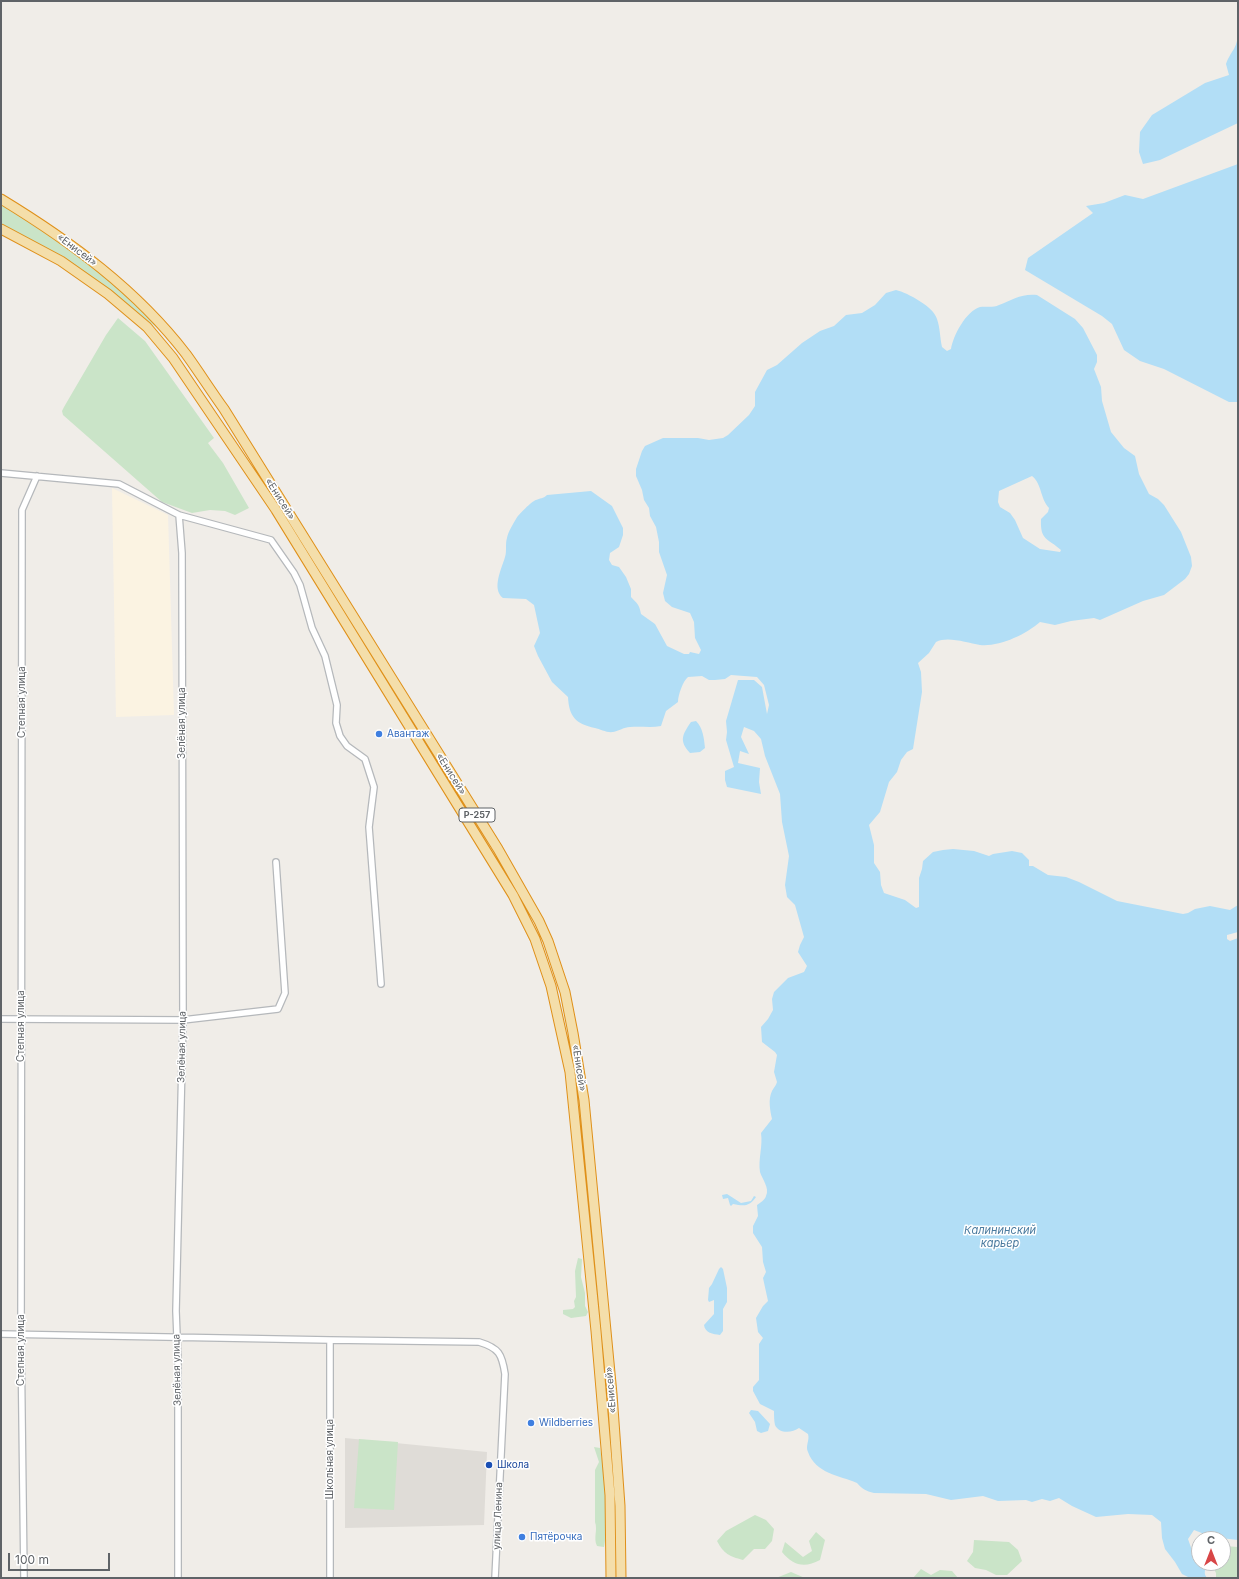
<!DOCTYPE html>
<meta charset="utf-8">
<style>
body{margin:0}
#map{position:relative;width:1239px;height:1579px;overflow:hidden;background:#f0ede8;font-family:Inter,sans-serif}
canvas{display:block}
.frame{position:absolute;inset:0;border:2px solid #5f6367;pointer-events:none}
.north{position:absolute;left:1191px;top:1531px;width:40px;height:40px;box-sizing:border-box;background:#fff;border:1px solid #bfc1c2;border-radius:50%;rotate:0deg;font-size:11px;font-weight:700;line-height:16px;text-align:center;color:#5f6367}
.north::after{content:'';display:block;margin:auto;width:14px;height:18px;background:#d84647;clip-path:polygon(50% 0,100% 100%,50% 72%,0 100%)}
.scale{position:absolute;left:8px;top:1553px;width:102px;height:18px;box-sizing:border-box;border:2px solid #5f6367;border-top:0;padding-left:5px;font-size:12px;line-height:14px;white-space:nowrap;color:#5f6367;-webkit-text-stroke:3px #fff;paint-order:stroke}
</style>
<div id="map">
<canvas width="1239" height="1579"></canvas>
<div class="frame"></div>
<div class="north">С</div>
<div class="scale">100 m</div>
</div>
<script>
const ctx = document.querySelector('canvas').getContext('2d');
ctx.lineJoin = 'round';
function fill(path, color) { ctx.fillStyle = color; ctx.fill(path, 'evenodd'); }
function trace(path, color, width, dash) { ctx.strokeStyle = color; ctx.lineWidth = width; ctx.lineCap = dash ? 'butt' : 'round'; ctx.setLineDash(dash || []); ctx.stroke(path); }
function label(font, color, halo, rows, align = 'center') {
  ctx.font = font + ' Inter,sans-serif'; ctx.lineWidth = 3; ctx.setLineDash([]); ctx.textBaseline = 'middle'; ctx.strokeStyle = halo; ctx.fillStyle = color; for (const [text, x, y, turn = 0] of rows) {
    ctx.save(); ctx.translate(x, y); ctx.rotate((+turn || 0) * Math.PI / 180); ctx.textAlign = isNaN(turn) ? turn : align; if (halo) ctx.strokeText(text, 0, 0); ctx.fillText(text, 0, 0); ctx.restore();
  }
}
const commercial = new Path2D(`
 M112,488L168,515L174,715L116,717Z`);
const education = new Path2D(`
 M345,1438L487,1452L484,1525L345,1528Z`);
const green = new Path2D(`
 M1,204L23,217L99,271L151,318L157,328L94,278L55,253L1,224Z
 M118,318L145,341L214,438L208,443L223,463L249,508L235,515L225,511L210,510L192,513L162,502L63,415L62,411L64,407L106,335Z
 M578,1258L582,1259L581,1277L585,1293V1306L588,1312L586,1316L571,1318L563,1314V1310L573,1309L575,1307L574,1301L576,1297L575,1271Z
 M359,1439L398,1442L394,1510L354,1508Z
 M594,1447L600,1448C605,1476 610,1520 604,1547L597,1546C593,1538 598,1530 595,1522V1470L599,1462Z
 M755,1515L766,1520L774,1529L772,1541L765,1549H754L743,1560C729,1556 724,1554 717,1541L726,1531Z
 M816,1532L825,1540L820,1560C805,1568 793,1566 782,1552L785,1542L803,1557L812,1551L809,1541Z
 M974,1540L1009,1542L1018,1550L1022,1561L1007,1575H996L986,1570L975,1568L967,1561L973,1552Z
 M1223,1546L1238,1547V1578L1216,1577V1573L1211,1563H1223Z
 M921,1569L931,1575L940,1570L952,1571L958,1578H913Z
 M791,1572L805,1578H776Z`);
const water = new Path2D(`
 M1238,33V123L1160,160L1143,164L1139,152L1140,132L1152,115L1205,83L1229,75L1226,64C1231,50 1237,50 1238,33Z
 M1238,164V402H1229L1164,369L1140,361L1124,350L1112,324L1102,316L1025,270L1028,258L1093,213L1086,206L1104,203L1125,195L1143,199Z
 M896,290C908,293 934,307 937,319C940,327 940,338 942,347L947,351L951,349C953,336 966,311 980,307C986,306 993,308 999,305C1011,300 1023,293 1037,295L1075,319L1083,328L1097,355V362L1094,369L1101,387L1102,401L1111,432L1124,448L1135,456L1139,474L1149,494L1158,499L1164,505L1181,532L1191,557L1192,566L1189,574L1185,579L1164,595L1143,601L1100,620L1094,618L1071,621L1055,625L1040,622C1025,635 999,647 980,645C967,643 948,636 936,642L929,653L918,663L921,672L922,692L913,749L907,752L901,760L897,772L889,782L880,812L869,825L874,845V863L880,872L881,885L884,893L905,900L916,908L919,907V878L922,869L923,861L933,852L943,850L953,849L974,851L989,856L993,854L1012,851L1022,853L1029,860V866H1033L1048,875L1066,877L1079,882L1117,901L1183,914L1188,913L1195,909L1210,906L1230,910L1238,905V932L1227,935V939L1230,941L1238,938V1540L1212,1537L1194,1530L1188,1539L1195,1559L1207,1567C1204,1571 1204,1574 1207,1578H1190L1182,1574L1175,1562L1165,1549L1162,1538L1161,1522L1152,1515L1128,1514L1096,1517L1072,1506L1059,1498L1050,1501L1042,1499L1032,1502L1026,1500L998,1501L983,1496L951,1500L926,1494L874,1493C866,1491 862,1489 857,1483C839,1475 816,1474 808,1452C805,1446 810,1440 808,1434L799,1428C792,1433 779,1434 775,1425C774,1421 774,1415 774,1411L760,1404L753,1391V1387L759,1380V1344L763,1338L758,1332L756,1318L763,1306L768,1301L763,1278L766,1272L763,1262L762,1247L753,1233V1226L758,1216L757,1205C760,1203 765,1200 766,1196C770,1188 762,1179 760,1172C758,1159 763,1146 761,1133L772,1119C770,1110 768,1099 772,1091C774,1087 776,1086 777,1082L774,1072L777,1055L775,1052L762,1042L761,1027L768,1019L773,1010L772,999L774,992L788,978L804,972L807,966L798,952L800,945L804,937L795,905L787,897L785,885L789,856L782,822L780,794L765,756L761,739L754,731L744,727L741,737L749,754L740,751L738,763L760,768L759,782L761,794L727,787L725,780V771L734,767L726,740L727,732L726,721L738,680H754L762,687L767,714L769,705L764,685L757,677L731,675L725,679L715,680H709L702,676L688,677C683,681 678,695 678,702L666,711L661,726C651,728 641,726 630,727C624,727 619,731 613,732C607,733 600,729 595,728C576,724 569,717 568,697L552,682L538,656L534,646L540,633L534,605L526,599L503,598C491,589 502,568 505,557C507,551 505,544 507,538C508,532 513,524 516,519C518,515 532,501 536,500C540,498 543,499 547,495L591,491L612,506L623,528V535L619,547L610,553L609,560L612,565L619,567L626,577L631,589V597C637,604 639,603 641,614L655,624L667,646L684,654H689L690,652L699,654L701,650L695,638L694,622L690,613L672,607L665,601L663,593L667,575L659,552V542L656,527L650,516L649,508L644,500L642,490L636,476V469L642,451L645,446L663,438H698L709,440L723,438L728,435L749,415L755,406V392L767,370L777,365L802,343L820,331L834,326L846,315L862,313L875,305L886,293ZM1032,476C1042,484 1040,498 1049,508L1048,512L1041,519C1040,541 1048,538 1061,550L1060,552L1040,549L1023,538L1015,520L1010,513L1000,507L998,502L999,491Z
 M696,721C703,728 704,738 705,748L700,752L690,753C679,741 682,735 691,722Z
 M727,1194L741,1203L751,1201L754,1196L756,1197C749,1207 744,1206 733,1204L731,1206L730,1205L728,1198L723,1199L722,1195Z
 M721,1267L723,1269L727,1288V1302L723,1309V1331L720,1335C713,1334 705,1333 704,1325L714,1314V1300L709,1302L708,1300L709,1288L712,1284L719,1269Z
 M751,1410L758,1411L770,1424L768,1431L761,1433L757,1431L755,1422L749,1413Z`);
const minor = new Path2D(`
 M1,473L119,484L179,515L271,540L294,573L300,585L312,628L325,656L337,705L336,723L340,736L347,746L365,759L374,787L369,827L381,984
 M1,1019L183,1020L278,1009L285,993L276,862
 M1,1334L330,1340L479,1342C499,1348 502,1354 505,1374L495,1578
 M330,1340V1578
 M24,1578L21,1335L22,510L37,476
 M178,1578V1362L176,1311L183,1020L182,553L179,515`);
const trunk = new Path2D(`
 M1,199C70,241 137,290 186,354C199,372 211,391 224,409L498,849L539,921L548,941L565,992L573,1033L584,1100L612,1394L620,1506L621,1578
 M1,229L61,261L108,294L147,327L173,358L276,510L513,895L535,939L551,986L570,1072L596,1331L610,1495L611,1578`);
const markers = [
 [379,734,4,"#3f7fe0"],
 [531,1423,4,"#3f7fe0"],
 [489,1465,4,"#1a4fb4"],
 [522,1537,4,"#3f7fe0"]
];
const shields = [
 [477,815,36]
];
const shieldNames = [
 ["Р-257",477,815]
];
const streetNames = [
 ["«Енисей»",77,250,37],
 ["«Енисей»",280,499,58],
 ["Степная улица",22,702,-90],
 ["Зелёная улица",182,723,-90],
 ["«Енисей»",451,774,58],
 ["Степная улица",21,1026,-90],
 ["Зелёная улица",182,1047,-89],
 ["«Енисей»",579,1068,81],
 ["Степная улица",21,1350,-90],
 ["Зелёная улица",177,1370,-91],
 ["«Енисей»",611,1390,-95],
 ["Школьная улица",330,1459,-90],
 ["улица Ленина",498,1516,-88]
];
const shopNames = [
 ["Авантаж",387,734],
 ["Wildberries",539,1423],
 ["Пятёрочка",530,1537]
];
const transitNames = [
 ["Школа",497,1465]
];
const waterNames = [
 ["Калининский",1000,1231],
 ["карьер",1000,1244]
];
fill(commercial, '#fbf3e2');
fill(education, '#dfdcd7');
fill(green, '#cae4c8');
fill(water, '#b2def6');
trace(minor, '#b5b8bb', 8);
trace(trunk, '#df9019', 11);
trace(minor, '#fff', 5.5);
trace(trunk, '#f4deaa', 9);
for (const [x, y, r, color] of markers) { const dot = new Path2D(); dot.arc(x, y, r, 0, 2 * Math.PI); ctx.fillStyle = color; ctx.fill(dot); trace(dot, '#fff', 1.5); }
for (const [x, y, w] of shields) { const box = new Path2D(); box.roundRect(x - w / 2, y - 7, w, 14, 3); ctx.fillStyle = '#fff'; ctx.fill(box); trace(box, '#5f6367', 1); }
label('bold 9px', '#5f6367', null, shieldNames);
label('10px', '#5f6367', '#fff', streetNames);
label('10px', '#366cbe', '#fff', shopNames, 'left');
label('10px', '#164399', '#fff', transitNames, 'left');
label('italic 11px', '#4b7b9f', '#fff', waterNames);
</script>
